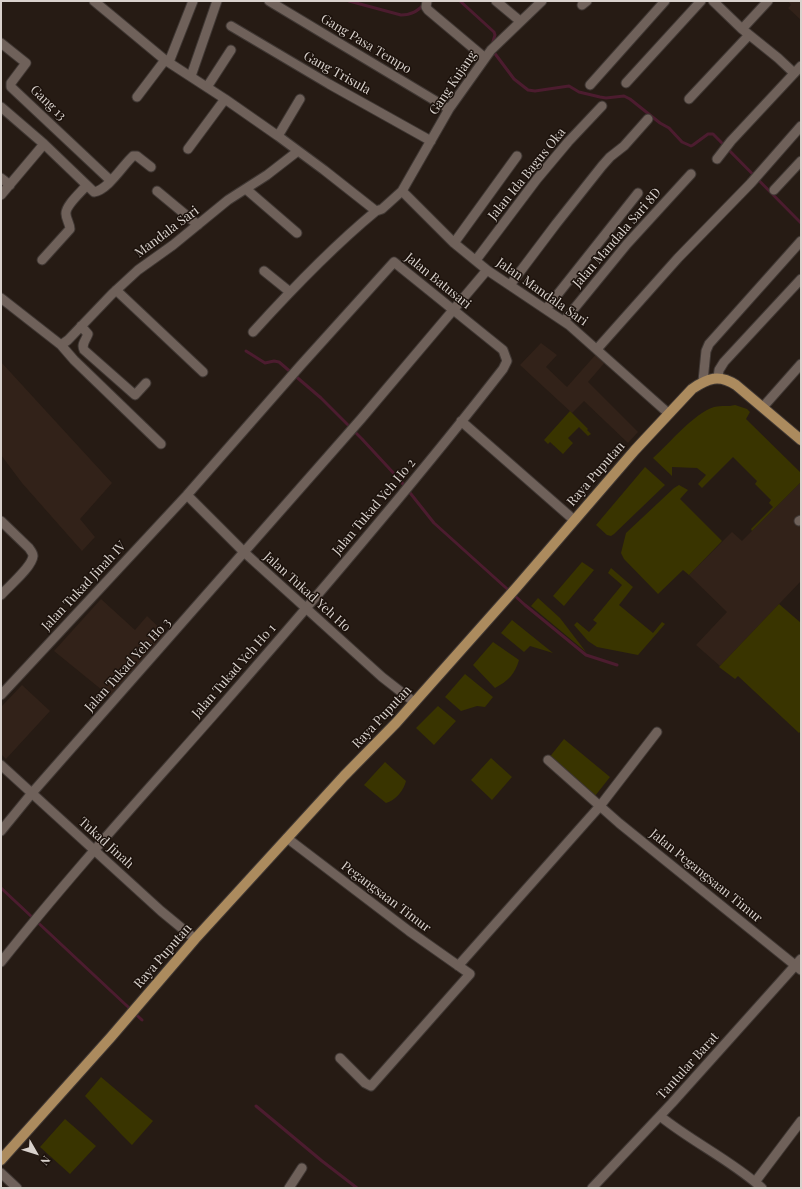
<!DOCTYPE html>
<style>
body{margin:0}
#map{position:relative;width:802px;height:1189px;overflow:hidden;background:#261b14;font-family:"Playfair Display",serif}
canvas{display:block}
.frame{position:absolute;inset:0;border:2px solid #d9d2cd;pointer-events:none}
.north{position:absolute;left:16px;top:1133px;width:40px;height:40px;-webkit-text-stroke:3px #1c120c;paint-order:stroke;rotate:129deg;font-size:11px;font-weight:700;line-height:16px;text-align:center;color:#d9d2cd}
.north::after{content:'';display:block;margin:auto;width:14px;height:18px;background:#d9d2cd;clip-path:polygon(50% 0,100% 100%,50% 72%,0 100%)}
</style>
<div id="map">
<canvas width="802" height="1189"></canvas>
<div class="frame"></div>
<div class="north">N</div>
</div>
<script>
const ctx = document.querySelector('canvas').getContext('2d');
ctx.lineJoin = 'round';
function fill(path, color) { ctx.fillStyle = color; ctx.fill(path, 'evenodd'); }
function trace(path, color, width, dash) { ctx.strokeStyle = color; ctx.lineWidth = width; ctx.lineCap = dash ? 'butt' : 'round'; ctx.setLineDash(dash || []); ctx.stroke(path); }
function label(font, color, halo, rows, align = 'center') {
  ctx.font = font + ' "Playfair Display",serif'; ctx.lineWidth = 3; ctx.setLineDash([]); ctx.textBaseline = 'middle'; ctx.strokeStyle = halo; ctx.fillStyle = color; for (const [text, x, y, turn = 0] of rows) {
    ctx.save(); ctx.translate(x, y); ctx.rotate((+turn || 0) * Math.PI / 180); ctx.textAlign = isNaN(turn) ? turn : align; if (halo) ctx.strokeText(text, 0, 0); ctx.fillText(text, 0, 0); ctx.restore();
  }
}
const built = new Path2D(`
 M788,1H801V20L788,8L791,5Z
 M541,343L557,355L546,367L567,387L598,352L607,360L588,382L638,432L628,443L584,401L572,413L520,365Z
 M1,362L112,483L80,519L95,537L82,551L22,483L1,455Z
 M801,482V581L720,666L696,645L727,612L689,575L732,532L742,541Z
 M101,599L135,630L147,616L168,636L113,699L54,651Z
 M22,685L50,711L6,759L1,754V707Z`);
const green = new Path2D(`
 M735,405L747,409L750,412L746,419L801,473V482L752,531L751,529L773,507L769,503L771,500L755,484L757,481L733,457L702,488L698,484L706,475L697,468L672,467V476L653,458C670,443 693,414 714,407C722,405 728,407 735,405Z
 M570,411L588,429L587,430L591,434L588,436L579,427L568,438L573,443L563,454L550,442L548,444L544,440Z
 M645,467L665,485L614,534L611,536L607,535L596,525Z
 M679,485L688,490L680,499L722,541L689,575L683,570L658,594L624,559L621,553L626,533L674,488Z
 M582,562L594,570L564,606L553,596Z
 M611,568L633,587L619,605L653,633L662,622L665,624L638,655L597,647L588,641L574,625L577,622L589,632L597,623L593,620L622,585L608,573Z
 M538,598L560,618L586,652L531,606Z
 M779,604L801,623V731L799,733L738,676L735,679L719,667Z
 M512,620L553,653L530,646L524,652L501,633Z
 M493,642L519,660C515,674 508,681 495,688L473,665Z
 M465,674L493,697L485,707L477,706L461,711L445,697Z
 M438,706L456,721L434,745L416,728Z
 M564,739L610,777L595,796L548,759Z
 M491,758L512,777L492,800L471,780Z
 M385,762L406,781C404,790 395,801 386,803L364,785Z
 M101,1077L153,1121L132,1145L121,1134L85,1096Z
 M65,1119L96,1146L70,1174L40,1147Z`);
const stream = new Path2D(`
 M349,1L401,15C412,15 417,11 425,4
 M460,1L494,32L495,35L492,45
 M493,51L514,79L528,90L535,91L569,86L579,92L600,97L606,98L624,96L630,99L660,123L669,128L682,142L691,146L693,145L708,134H713L801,223
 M246,351L265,363L274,361L279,362L321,398L362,439L399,479L434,523L525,605L586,655L617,665
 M1,888L142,1020
 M256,1106L322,1161L357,1188`);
const minor = new Path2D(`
 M94,1L165,60L225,99L278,136L324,170L376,211
 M269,1L449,109
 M427,1L426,7L428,10L485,58
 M496,1L520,21
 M713,1L742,29L778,58L794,73
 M582,5L587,1
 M231,26L329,84L431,141
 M742,29L768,1
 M1,43L26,63L11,83V87L111,181
 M169,62L193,1
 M191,76L217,1
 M626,83L701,1
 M590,85L665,1
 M207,87L231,50
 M137,97L165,60
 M689,99L749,35
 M1,107L44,144L94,192C108,190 123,165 133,156H137L151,167
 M278,136L300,99
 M188,149L225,99
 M717,159L731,141L801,66
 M1,178L10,185
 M246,189L297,233
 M774,190L801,161
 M157,191L198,225
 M402,191L454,243L487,270L569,325L668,413
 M1,195L44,144
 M454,243L517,156
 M42,260L70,229C70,224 66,219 66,214C65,206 81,192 86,186
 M476,260L537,179L568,142L602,106
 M264,271L290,292
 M510,285L556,224L602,166L610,157L624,146L648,119
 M116,290L203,372
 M1,298L61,345L74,360L161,444
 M546,309L638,193
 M564,321L627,244L691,174
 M81,326L88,334C86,340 81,344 84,350L135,395L146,383
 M253,332C292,289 331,248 376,211L382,209L402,191L449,109L491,50L542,1
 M61,345L68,340L112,294L138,270L173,245L228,200L267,175L298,151
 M597,349L678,258L751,183L801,126
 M718,378L719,370L724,362L801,279
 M703,381L706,351L709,344L801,241
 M763,407L801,364
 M461,421L574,520
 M187,495L245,553L382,677L414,702
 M1,521L29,548C31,551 33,553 33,556C32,567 9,586 1,595
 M799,521L801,520
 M1,695L187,495L301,365L394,262L503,350L507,361L503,369C412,486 315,599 218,710C145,793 70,875 1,962
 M548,760L619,823L801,970
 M1,765L161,911L195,939
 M1,831L32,793L361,419L487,270
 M287,838L409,931L470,974L371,1086L365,1083L340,1058
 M458,966L600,806L657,732
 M660,1116C692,1142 731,1160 762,1188
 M1,1173L17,1188
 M755,1182L801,1121
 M289,1188L302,1168
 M592,1188L672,1103L801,959`);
const major = new Path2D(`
 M1,1160L111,1037L195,939L344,776L396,723L516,588L635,450L692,389C708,378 719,374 736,385L801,440`);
const streetNames = [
 ["Gang Pasa Tempo",366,44,31],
 ["Gang Trisula",337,73,29],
 ["Gang Kujang",453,83,-56],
 ["Gang 13",48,103,44],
 ["Jalan Ida Bagus Oka",527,174,-51],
 ["Mandala Sari",167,232,-37],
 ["Jalan Mandala Sari 8D",617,238,-49],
 ["Jalan Batusari",438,281,39],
 ["Jalan Mandala Sari",542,292,35],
 ["Raya Puputan",596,474,-49],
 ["Jalan Tukad Yeh Ho 2",374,507,-50],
 ["Jalan Tukad Jinah IV",84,586,-47],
 ["Jalan Tukad Yeh Ho",307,592,42],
 ["Jalan Tukad Yeh Ho 3",128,665,-48],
 ["Jalan Tukad Yeh Ho 1",234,671,-49],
 ["Raya Puputan",382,717,-47],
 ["Tukad Jinah",106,843,42],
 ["Jalan Pegangsaan Timur",706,876,39],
 ["Pegangsaan Timur",386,897,37],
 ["Raya Puputan",163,956,-49],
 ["Tantular Barat",688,1066,-48]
];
fill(built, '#322219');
fill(green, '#393400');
trace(stream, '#4c1c2f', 3);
trace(minor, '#3f3733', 11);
trace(major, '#3f3733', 12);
trace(minor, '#6f615a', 9);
trace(major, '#ac8b5e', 10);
label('13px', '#d9d2cd', '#1c120c', streetNames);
</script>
